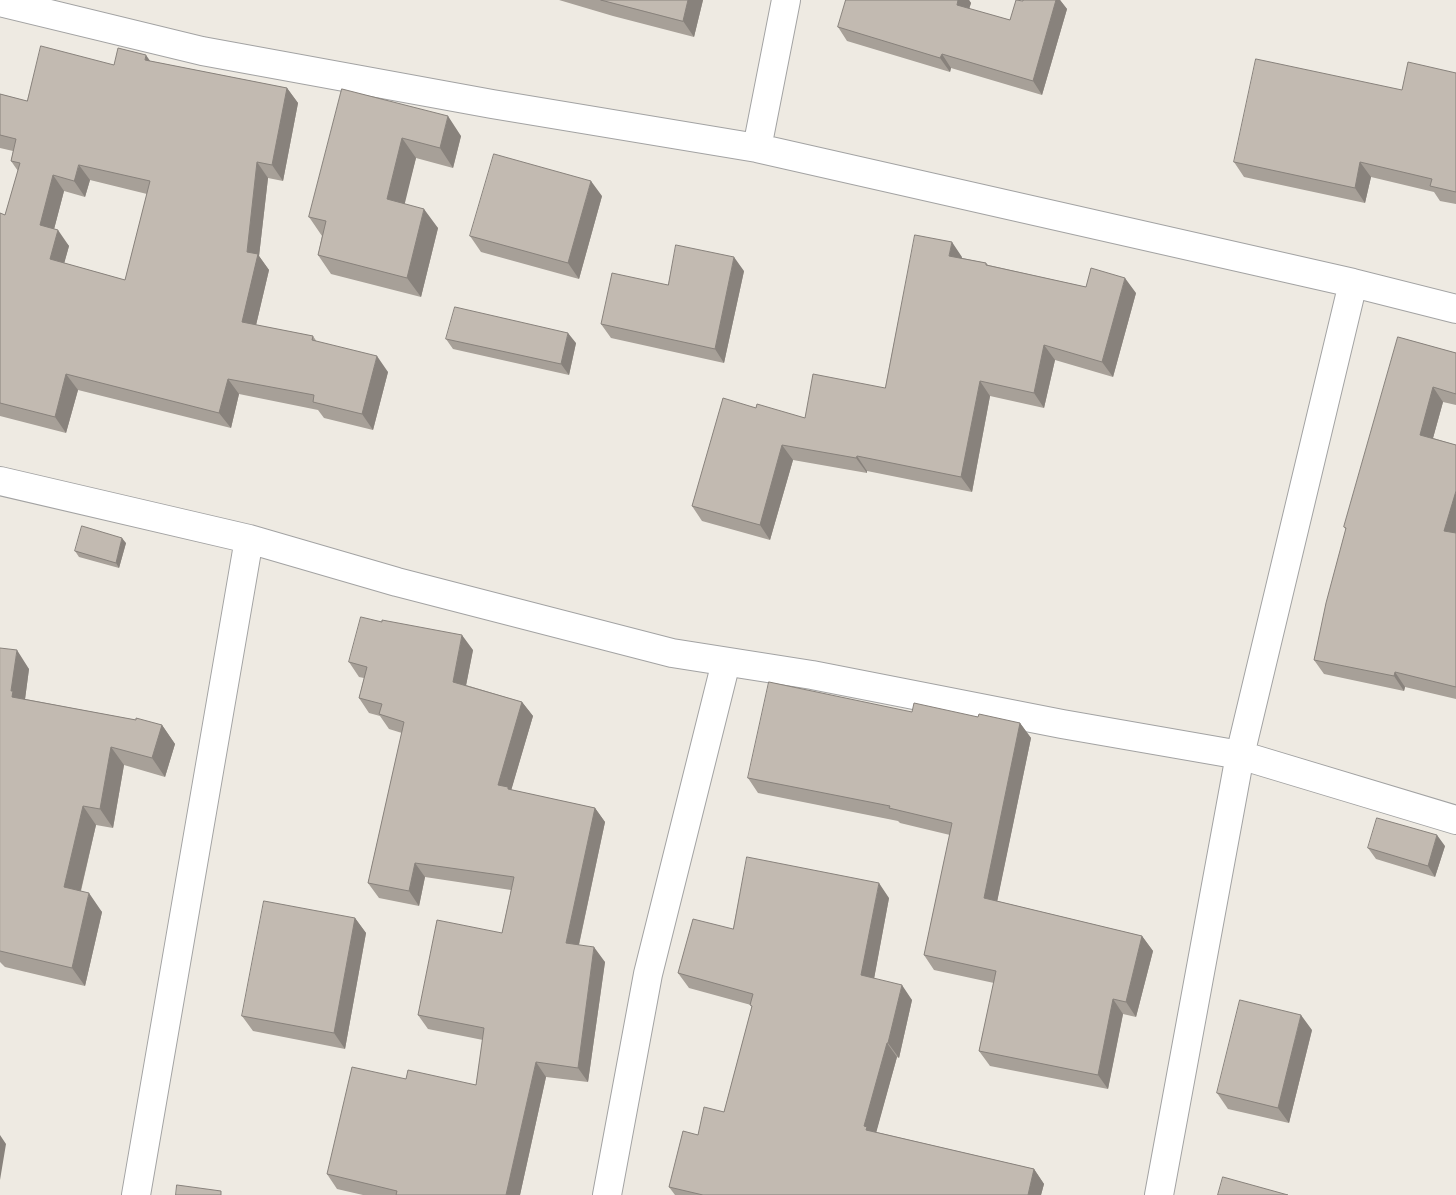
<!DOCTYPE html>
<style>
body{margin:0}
canvas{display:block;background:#eeeae2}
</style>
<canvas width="1456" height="1195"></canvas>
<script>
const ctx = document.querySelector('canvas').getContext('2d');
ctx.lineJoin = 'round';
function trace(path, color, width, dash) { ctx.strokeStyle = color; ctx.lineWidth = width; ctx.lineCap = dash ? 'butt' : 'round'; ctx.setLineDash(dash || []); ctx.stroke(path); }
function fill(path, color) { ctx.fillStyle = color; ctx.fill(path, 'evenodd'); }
const street = new Path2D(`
 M0,2L202,51L492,104L757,148L1353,283L1456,309
 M757,148L786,0
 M0,481L249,539L397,582L672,653L812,675L1062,724L1240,755L1456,820
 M136,1195L249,539
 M607,1195L648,974L726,662
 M1159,1195L1240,755L1353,283`);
const wall = new Path2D(`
 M559,0H703L694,37L613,16Z
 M846,0H969L971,3L969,9L1010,20L1023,0H1060L1067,9L1042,95L951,68L950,72L847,41L838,27Z
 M150,61L287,88L298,103L283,181L268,178L259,256L269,270L256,325L313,336L317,342L388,372L373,430L324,418L318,410L239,394L231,428L78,390L66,433L0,416V213L5,215L18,171L11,161L13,151L0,148V94L27,101L114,65ZM90,180L147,194L125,280L64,263L69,246L54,229L64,191L85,197Z
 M1456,73V204L1440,201L1434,192L1371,177L1365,203L1244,177L1234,162L1402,90Z
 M342,89L461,136L453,168L416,158L404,203L438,228L421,297L331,274L318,255L322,236L309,217Z
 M602,196L579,279L481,252L470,236Z
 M962,257V258L986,263L988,265L1086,287L1136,293L1113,377L1055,360L1044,408L990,396L972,492L867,471V473L793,460L770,540L702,521L692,506L756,408L805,418L885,388Z
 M744,271L724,363L611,338L601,324L668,285Z
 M1398,337L1456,353V405L1443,402L1433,438L1456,445V699L1405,687L1404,691L1324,674L1314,660L1346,530L1344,527Z
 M446,339L576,343L569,375L453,349Z
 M126,543L119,568L79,557L75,551Z
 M0,648L29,669L25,699L162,725L175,744L165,777L124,765L113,828L96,825L81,891L102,912L85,986L5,967L0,962Z
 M473,650L466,685L522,702L533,716L511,790L595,808L605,822L579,945L605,962L588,1082L546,1077L520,1195H363L337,1189L327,1174L406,1079L476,1085L483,1040L428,1029L418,1015L502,933L511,890L425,877L419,906L379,898L368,883L402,733L389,729L380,716L369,713L359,698L364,678L359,677L349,662Z
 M912,712L978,717L1020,723L1031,738L997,901L1142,936L1153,951L1136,1017L1123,1014L1108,1089L990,1066L979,1051L994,983L934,970L924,955L950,835L900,823L898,821L758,793L748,778Z
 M1445,846L1435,877L1376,859L1368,848Z
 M889,898L874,978L912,1000L899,1058L897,1057L876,1132L1034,1169L1044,1184L1041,1195H675L669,1187L698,1135L724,1112L752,1007L751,1005L689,988L678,973L733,929Z
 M355,918L366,933L345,1049L253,1031L242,1016Z
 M1312,1030L1289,1123L1228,1109L1217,1093Z`);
const shadedWall = new Path2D(`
 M688,0H703L694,37L683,21Z
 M958,0H969L971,3L966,19L957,5Z
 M1056,0H1060L1067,9L1042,95L1033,81Z
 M942,54L951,68L950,72L940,58Z
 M146,55L157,71L145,60Z
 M287,88L298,103L283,181L272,165Z
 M448,116L461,136L453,168L440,148Z
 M402,138L416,158L401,219L387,199Z
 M257,162L268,178L259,256L269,270L253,338L242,322L247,252Z
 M1360,162L1371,177L1365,203L1355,188Z
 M79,165L90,180L85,197L74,181Z
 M53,175L64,191L51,241L40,225Z
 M591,181L602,196L579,279L568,263Z
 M424,209L438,228L421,297L407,278Z
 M58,230L69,246L61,275L50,259Z
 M952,242L962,257L960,271L949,256Z
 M734,257L744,271L724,363L715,349Z
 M1125,278L1136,293L1113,377L1102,362Z
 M568,333L576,343L569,375L561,364Z
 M1044,345L1055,360L1044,408L1034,393Z
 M377,356L388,372L373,430L362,414Z
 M66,374L78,390L66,433L55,417Z
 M228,379L239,394L231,428L219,413Z
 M980,381L990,396L972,492L961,477Z
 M1433,387L1443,402L1430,449L1420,435Z
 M782,445L793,460L770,540L760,525Z
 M857,456L867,471V473L856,458Z
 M1456,491V540L1444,531Z
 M122,538L126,543L119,568L116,563Z
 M462,635L473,650L464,696L453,682Z
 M17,650L29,669L24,707L12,697L11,691Z
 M1395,672L1405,687L1404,691L1394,676Z
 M522,702L533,716L511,791L498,785Z
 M1020,723L1031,738L995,912L984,898Z
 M162,725L175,744L165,777L152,758Z
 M111,747L124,765L113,828L100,809Z
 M83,806L96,825L77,906L64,887Z
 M595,808L605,822L576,958L566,943Z
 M1437,835L1445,846L1435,877L1428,866Z
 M415,863L425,877L419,906L409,891Z
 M879,883L889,898L872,990L861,975Z
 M89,893L102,912L85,986L72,968Z
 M355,918L366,933L345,1049L334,1033Z
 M1142,936L1153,951L1136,1017L1126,1002Z
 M594,947L605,962L588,1082L578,1068Z
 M902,985L912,1000L899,1058L888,1043Z
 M1113,999L1123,1014L1108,1089L1098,1075Z
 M1301,1015L1312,1030L1289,1123L1278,1108Z
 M887,1043L897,1057L875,1137L876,1145L864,1126Z
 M536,1062L546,1077L520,1195H506Z
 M0,1135L6,1144L0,1180Z
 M1034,1169L1044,1184L1041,1195H1028Z`);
const building = new Path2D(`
 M601,0H688L683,21Z
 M846,0H958L957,5L1010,20L1016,0L1023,1V0H1056L1033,81L942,54L940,58L838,27Z
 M41,46L114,65L118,48L146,55L145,60L287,88L272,165L257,162L247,252L258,254L242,322L313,336L312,340L377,356L362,414L313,402L314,395L228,379L219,413L66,374L55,417L0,403V213L5,215L20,163L11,161L16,139L0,135V94L27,101ZM79,165L150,181L125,280L50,259L58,230L40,225L53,175L74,181Z
 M1256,59L1402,90L1408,62L1456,73V192L1430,186L1432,179L1360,162L1355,188L1234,162Z
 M342,89L448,116L440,148L402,138L387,199L424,209L407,278L318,255L326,221L309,217Z
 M494,154L591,181L568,263L470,236Z
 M915,235L952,242L949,256L986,263V265L1086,287L1091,268L1125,278L1102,362L1044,345L1034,393L980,381L961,477L857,456L856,458L782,445L760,525L692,506L723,398L756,408L757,404L805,418L813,374L885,388Z
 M676,245L734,257L715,349L601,324L612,273L668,285Z
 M455,307L568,333L561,364L446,339Z
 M1398,337L1456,353V394L1433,387L1420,435L1456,445V491L1444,531L1456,533V687L1395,672L1394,676L1314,660L1326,603L1346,528L1344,527Z
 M82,526L122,538L116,563L75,551Z
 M361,617L382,622V620L462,635L453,682L522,702L498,785L508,787V789L595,808L566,943L594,947L578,1068L536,1062L506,1195H396L397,1191L327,1174L352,1067L406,1079L408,1070L476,1085L484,1028L418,1015L437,920L502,933L514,877L415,863L409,891L368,883L404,722L379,714L382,704L359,698L367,667L349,662Z
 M0,648L17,650L11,691H13L12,697L136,720V718L162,725L152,758L111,747L100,809L83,806L64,887L89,893L72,968L0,951Z
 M769,682L912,712L914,703L978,717L979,714L1020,723L984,898L1142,936L1126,1002L1113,999L1098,1075L979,1051L996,971L924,955L952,823L889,808L890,806L748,778Z
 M1377,818L1437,835L1428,866L1368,848Z
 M747,857L879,883L861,975L902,985L888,1043H887L864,1126L867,1127L866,1130L1034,1169L1028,1195H703L669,1187L683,1131L698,1135L704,1107L724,1112L752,1006L750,1005L753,994L678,973L693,919L733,929Z
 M264,901L355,918L334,1033L242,1016Z
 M1240,1000L1301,1015L1278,1108L1217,1093Z
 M1223,1177L1288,1195H1218Z
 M177,1185L221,1191V1195H176Z`);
trace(street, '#a3a3a3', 30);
trace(street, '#fff', 28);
fill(wall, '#a7a098');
fill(shadedWall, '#88827c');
fill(building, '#c2bab1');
trace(building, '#88827c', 1);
</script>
